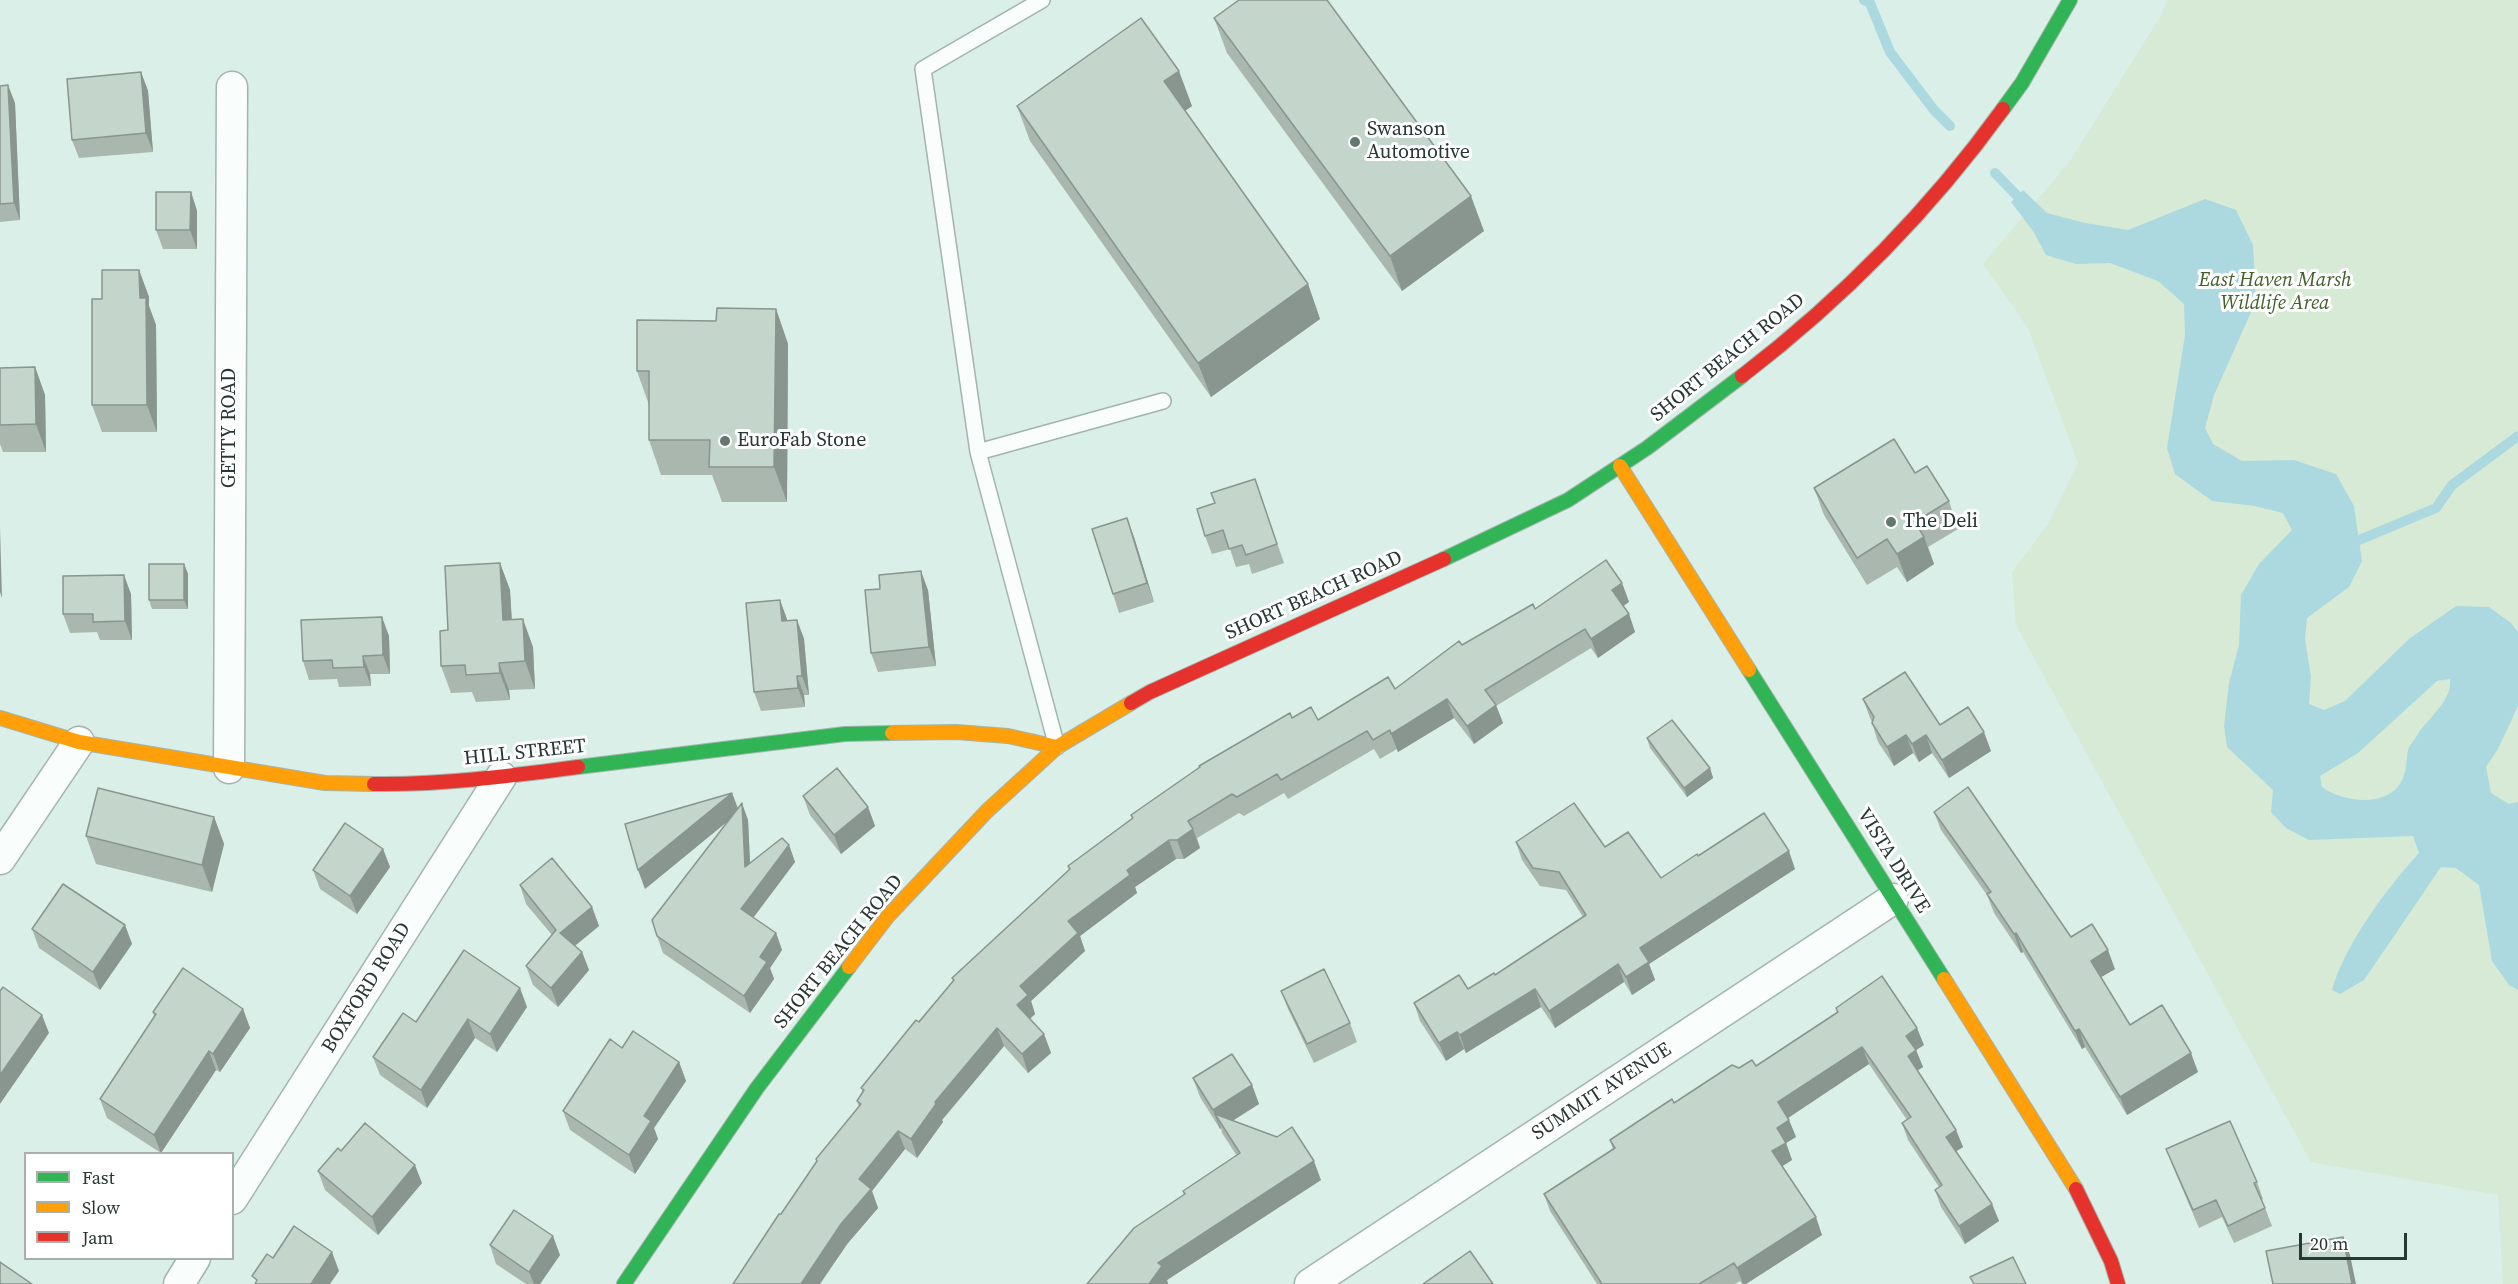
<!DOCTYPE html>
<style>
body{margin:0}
#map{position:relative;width:2518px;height:1284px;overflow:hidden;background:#d9efe7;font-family:"Source Serif 4",serif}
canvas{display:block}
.legend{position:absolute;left:24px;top:1152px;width:210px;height:108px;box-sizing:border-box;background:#fff;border:2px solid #a9afad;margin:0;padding:8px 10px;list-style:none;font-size:18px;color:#273731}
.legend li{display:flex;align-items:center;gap:12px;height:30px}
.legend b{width:30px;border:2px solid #a9afad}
.scale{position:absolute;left:2299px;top:1233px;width:108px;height:27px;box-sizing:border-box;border:3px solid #273731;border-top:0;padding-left:8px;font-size:18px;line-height:21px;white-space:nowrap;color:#273731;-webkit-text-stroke:4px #fff;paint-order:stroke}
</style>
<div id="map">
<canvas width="2518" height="1284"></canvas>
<ul class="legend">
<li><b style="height:8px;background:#30b455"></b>Fast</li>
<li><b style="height:8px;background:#ff9f0a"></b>Slow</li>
<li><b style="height:8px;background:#e5322d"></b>Jam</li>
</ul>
<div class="scale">20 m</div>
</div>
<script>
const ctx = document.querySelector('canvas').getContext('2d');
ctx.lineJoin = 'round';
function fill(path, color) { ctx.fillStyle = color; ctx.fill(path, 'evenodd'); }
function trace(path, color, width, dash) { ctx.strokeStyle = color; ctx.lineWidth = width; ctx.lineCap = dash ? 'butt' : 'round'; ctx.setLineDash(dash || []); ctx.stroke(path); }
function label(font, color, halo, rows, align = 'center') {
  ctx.font = font + ' "Source Serif 4",serif'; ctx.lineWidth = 6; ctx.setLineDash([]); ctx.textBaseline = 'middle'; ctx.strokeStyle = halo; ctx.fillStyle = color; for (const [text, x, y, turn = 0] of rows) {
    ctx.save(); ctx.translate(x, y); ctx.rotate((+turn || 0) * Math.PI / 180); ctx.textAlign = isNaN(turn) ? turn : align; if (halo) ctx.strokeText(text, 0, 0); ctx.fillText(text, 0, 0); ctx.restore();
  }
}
const green = new Path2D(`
 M2168,0H2518V1284H2503L2498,1195L2311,1162L2016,625L2012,572L2048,524L2078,463L2028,328L1983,264L2070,161L2160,17Z`);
const water = new Path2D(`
 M2023,190L2047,213L2085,223L2128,230L2205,199L2236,210L2253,245L2256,301L2214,395L2205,428L2213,444L2242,461L2294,460L2336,474L2354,506L2362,561L2349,587L2307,618L2305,639L2311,677L2309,704L2324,710L2345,701L2409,639L2456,606L2489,607L2511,623L2518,632V706L2498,749L2486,767L2491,793L2509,804L2518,802V990L2509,985L2492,961L2479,885L2456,868L2441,867L2364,980L2340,994L2332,990C2345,944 2387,888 2419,853L2413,836L2309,840L2286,828L2271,812L2273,790L2227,747L2224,726L2229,683L2239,645L2241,595L2259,564L2292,530L2283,513L2255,506L2212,501L2175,474L2167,448L2185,335L2184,304L2158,281L2110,263L2076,264L2046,255L2033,231L2011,202ZM2450,679C2453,700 2428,718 2418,734C2415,739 2410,745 2408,750C2406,761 2407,772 2401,782C2387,808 2342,802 2322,787L2320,776L2358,753L2437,681Z`);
const stream = new Path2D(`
 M1864,0L1870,3L1890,52L1934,110L1950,126
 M1995,173L2026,205
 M2347,545L2436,508L2452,485L2518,436`);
const lane = new Path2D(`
 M1042,0L923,69L978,452L1057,747
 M978,452L1163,401`);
const street = new Path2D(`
 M229,768L232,87
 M0,859L79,742
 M232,1199L501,777
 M179,1284L195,1258
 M1310,1284L1893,899`);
const fast = new Path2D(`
 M2003,109L2022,83L2070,0
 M1444,559L1568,500L1647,448L1742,376
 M1749,670L1944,979
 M578,767L845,734L892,733
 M624,1284L757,1088L849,967`);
const slow = new Path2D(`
 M1620,466L1749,670
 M0,718L79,742L325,783L374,784
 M892,733L956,732L1008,736L1057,747
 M849,967L888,916L987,811L1057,747L1131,703
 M1944,979L2076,1189`);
const jam = new Path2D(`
 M1742,376C1841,300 1930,210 2003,109
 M1131,703L1150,692L1444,559
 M374,784C442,785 510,776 578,767
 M2076,1189L2111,1261L2118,1284`);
const wall = new Path2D(`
 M1214,18L1484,231L1402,291L1227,53Z
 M141,72L148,91L153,152L79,158L72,140Z
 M0,86L15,103L20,220L0,222Z
 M1017,106H1192L1185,111L1308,284L1320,319L1211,397L1030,141Z
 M191,192L197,211V249H163L156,230Z
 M139,270L149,297V306L156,325L157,432H102L92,405L102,299Z
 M776,309L788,344L787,502H722L712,475H661L649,440V405L637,371L716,321Z
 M35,367L45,395L46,452H3L0,444V368Z
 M1915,473L1949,501L1958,529L1928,547L1934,564L1907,582L1897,567L1867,585L1824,515L1814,488Z
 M1255,479L1284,563L1252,574L1249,564L1236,567L1230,549L1212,554L1205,536L1215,503Z
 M1134,537L1154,602L1119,613L1113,594Z
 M500,563L510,590L512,620L533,647L535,689L509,690L510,700L476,702L472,692L451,693L441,666L448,630Z
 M184,564L188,574V609H152L149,600Z
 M1622,583L1629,602L1623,606L1629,614L1635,632L1598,658L1591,648L1496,706L1503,723L1474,744L1454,718L1398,752L1397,749L1380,759L1374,749L1288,799L1284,793L1244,816L1239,813L1197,838L1200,848L1184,859H1176L1135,887L1137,893L1080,936L1085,951L1031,1001L1035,1014L1030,1019L1044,1034L1051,1053L1028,1073L1004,1046L942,1120L943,1122L917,1158L905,1149L872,1191L878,1208L848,1243L781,1214L817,1162L816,1159L859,1107L857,1101L863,1092L861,1088L953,981L952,978L1069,870L1068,866L1132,818L1131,815L1292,718L1318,720L1395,689L1462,645L1535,609Z
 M928,590L936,666L878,672L871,653Z
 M131,594L132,640H100L97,632L70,633L63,614Z
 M787,619V621L797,620L804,639L809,695H804L805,707L761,711L754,692Z
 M389,636L390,674H370L371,686L339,687L337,679L309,680L303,661Z
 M1863,699L1940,725L1991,751L1949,778L1932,753L1919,762L1913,753L1894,766L1878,742L1872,723V722L1870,718Z
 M1647,738L1710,768L1713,778L1687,797L1650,748Z
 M732,793L738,808L748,820L750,863L789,845L795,862L753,918L776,933L782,950L770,968L774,979L750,1013L663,953L657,936L728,821L645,889Z
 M803,796L868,807L875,826L841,854L810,815Z
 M1934,812L2071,937L2115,969L2101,977L2130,1025L2198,1072L2127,1115L2085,1047L2082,1049L2023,952L2021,953L1994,913L1987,895L1941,830Z
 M214,817L224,844L212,892L96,864L86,836Z
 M1516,842L1605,847L1661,878L1698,856L1795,869L1649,964L1655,980L1632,995L1624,982L1555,1028L1541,1007L1466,1053L1464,1049L1446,1061L1420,1021L1414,1003L1468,989L1495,975L1583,917L1566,890L1540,886L1522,860Z
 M383,849L390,867L357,914L320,889L313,870Z
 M520,885L592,907L599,926L575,946L582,952L589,970L558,1007L533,985L526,966L552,935L526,904Z
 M125,925L132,944L100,990L39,948L32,929Z
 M1281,991L1350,1023L1357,1042L1314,1063L1288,1009Z
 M527,1007L497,1052L475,1038L427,1108L380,1075L373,1057L416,1022Z
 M1836,1008L1924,1045L1916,1050L1923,1067L1917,1070L1956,1130L1963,1147L1956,1151L1992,1204L1999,1221L1965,1244L1941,1207L1935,1190L1939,1187L1908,1140L1902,1123L1907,1120L1869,1064L1788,1118L1796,1137L1786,1143L1792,1160L1782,1166L1822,1235L1746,1284H1742L1740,1281L1735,1284H1597L1550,1211L1544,1194L1613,1150L1610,1140L1674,1103L1756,1066L1837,1013Z
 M243,1009L250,1028L220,1072L216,1070L161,1153L107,1118L100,1099L154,1017L153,1012Z
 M622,1048L679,1062L686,1081L654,1128L658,1139L635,1174L570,1130L563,1111Z
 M1193,1078L1252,1085L1259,1104L1233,1120L1321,1180L1167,1280L1168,1284H1087L1184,1195L1183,1191L1237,1156L1222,1133L1221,1128L1220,1129L1200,1097Z
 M2166,1149L2257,1182L2263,1199L2262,1200L2272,1226L2234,1243L2222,1217L2199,1228L2173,1167Z
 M341,1151L422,1183L378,1235L325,1190L318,1171Z
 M490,1245L560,1255L540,1284H526L496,1264Z`);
const shadedWall = new Path2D(`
 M1179,71L1192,106L1177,116L1164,81Z
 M141,72L148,91L153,152L146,133Z
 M8,85L15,103L20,220L14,203Z
 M191,192L197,211V249L190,230Z
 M1471,196L1484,231L1402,291L1390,256Z
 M139,270L149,297V306L156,325L157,432L147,405L140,298Z
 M1308,284L1320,319L1211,397L1198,363Z
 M776,309L788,344L787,502L774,467Z
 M35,367L45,395L46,452L36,424Z
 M1127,518L1134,537L1154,602L1147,583Z
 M0,528L2,598L0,592Z
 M1924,537L1934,564L1907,582L1897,554Z
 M500,563L510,590L513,647L503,620Z
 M184,564L188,574V609L184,600Z
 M921,571L928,590L936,666L929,647Z
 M124,575L131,594L132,640L125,621Z
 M1622,583L1629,602L1619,609L1612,590Z
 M780,600L787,619L789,640L782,621Z
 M1629,614L1635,632L1598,658L1591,639Z
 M382,617L389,636L390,674L383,655Z
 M523,619L533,647L535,689L525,661Z
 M797,620L804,639L809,695L802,676Z
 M363,656L370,674L371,686L364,667Z
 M499,663L509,690L510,700L500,673Z
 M797,676L804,695L805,707L798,688Z
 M1447,699L1454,718L1398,752L1391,734Z
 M1496,705L1503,723L1474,744L1467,726Z
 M1984,732L1991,751L1949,778L1942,760Z
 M1906,735L1913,753L1894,766L1887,747Z
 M1926,735L1932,753L1919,762L1912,744Z
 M1710,768L1713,778L1687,797L1684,788Z
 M732,793L739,812L645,889L638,870Z
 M742,803L748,820L751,884L745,867Z
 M868,807L875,826L841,854L834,835Z
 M214,817L224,844L212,892L202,865Z
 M1193,829L1200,848L1184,859L1177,840Z
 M1169,840L1176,859L1135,887L1137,893L1080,936L1085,951L1031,1001L1035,1014L1024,1024L1017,1005L1020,986L1068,921L1127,870Z
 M789,845L795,862L747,926L741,909Z
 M383,849L390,867L357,914L350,896Z
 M1789,851L1795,869L1649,964L1655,980L1632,995L1626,977L1640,948Z
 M592,907L599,926L567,952L560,933Z
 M125,925L132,944L100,990L93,972Z
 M776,933L782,950L770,968L774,979L750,1013L744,996L760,957Z
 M2016,933L2023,952L2021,953L2014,934Z
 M2108,950L2115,969L2098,979L2091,961Z
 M582,952L589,970L558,1007L551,988Z
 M1618,964L1624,982L1555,1028L1549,1011Z
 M520,988L527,1007L497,1052L490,1034Z
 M1535,989L1541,1007L1466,1053L1460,1035Z
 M243,1009L250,1028L220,1072L213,1054Z
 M42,1015L49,1033L0,1104V1075Z
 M468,1019L475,1038L427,1108L421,1090Z
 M997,1028L1004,1046L942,1120L943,1122L917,1158L911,1139L935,1102Z
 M1917,1028L1924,1045L1916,1050L1923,1067L1914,1073L1908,1056L1906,1036Z
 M2079,1029L2085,1047L2082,1049L2075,1031Z
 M1457,1032L1464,1049L1446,1061L1439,1043Z
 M1044,1034L1051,1053L1028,1073L1022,1054Z
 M1862,1047L1869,1064L1785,1120L1778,1102Z
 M209,1051L216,1070L161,1153L154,1135Z
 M2191,1053L2198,1072L2127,1115L2120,1097Z
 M679,1062L686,1081L654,1128L658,1139L635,1174L629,1155L644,1116Z
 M1252,1085L1259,1104L1223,1127L1215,1114L1221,1128L1220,1129L1213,1110Z
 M1789,1120L1796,1137L1786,1143L1792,1160L1778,1169L1772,1151L1777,1128Z
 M1956,1130L1963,1147L1952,1154L1946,1137Z
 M898,1131L905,1149L872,1191L878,1208L848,1243L820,1284H801L859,1179Z
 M1314,1161L1321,1180L1167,1280L1168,1284H1149L1158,1263Z
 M415,1165L422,1183L378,1235L372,1217Z
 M1992,1204L1999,1221L1965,1244L1959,1226Z
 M1816,1217L1822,1235L1746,1284H1743L1737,1268Z
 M553,1236L560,1255L540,1284H534L529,1272Z
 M2343,1237L2350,1255L2356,1284H2352Z
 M332,1252L339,1271L330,1284H311Z`);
const building = new Path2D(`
 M1239,0H1327L1471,196L1390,256L1214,18Z
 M1141,18L1179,71L1164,81L1308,284L1198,363L1017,106Z
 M141,72L146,133L72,140L67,79Z
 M8,85L14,203L0,204V86Z
 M156,192H191L190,230H156Z
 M102,270H139L140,298H146L147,405H92V299H102Z
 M717,308L776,309L774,467H709L710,440H649V371H637V320L716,321Z
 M35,367L36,424L0,425V368Z
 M1894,439L1915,473L1927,466L1949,501L1915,522L1924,537L1897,554L1887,539L1857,558L1814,488Z
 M1255,479L1277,544L1246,555L1242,545L1229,549L1223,530L1205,536L1197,509L1215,503L1211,493Z
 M1127,518L1147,583L1113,594L1092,529Z
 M1606,560L1622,583L1612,590L1629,614L1591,639L1585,629L1485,690L1496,705L1467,726L1447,699L1391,734L1390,730L1373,740L1367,731L1281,780L1277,774L1237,797L1232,794L1188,821L1193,829L1177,840H1169L1127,870L1130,875L1068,921L1078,933L1020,986L1028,995L1017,1005L1044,1034L1022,1054L997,1028L935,1102L936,1104L911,1139L898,1131L859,1179L871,1189L841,1224L801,1284H733L779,1214H781L817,1161L816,1159L861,1104L857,1101L864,1090L861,1088L916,1020L919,1022L954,980L952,978L1070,869L1068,866L1133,818L1131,815L1200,767L1199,766L1290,713L1292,718L1311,707L1318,720L1388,677L1395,689L1459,641L1462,645L1533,604L1535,609Z
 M500,563L503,620L523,619L525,661L499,663L500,673L466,675L465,665L441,666L440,631L448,630L445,566Z
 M149,564H184V600H149Z
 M921,571L929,647L871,653L865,590L880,589L879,575Z
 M124,575L125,621L93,622V614H63V576Z
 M780,600L782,621L797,620L802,676H797L798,688L754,692L746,603Z
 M382,617L383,655L363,656L364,667L333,668L332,660L303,661L301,620Z
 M1905,672L1940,725L1968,707L1984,732L1942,760L1926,735L1912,744L1906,735L1887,747L1872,723L1874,717L1863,699Z
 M1672,720L1710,768L1684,788L1647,738Z
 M837,768L868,807L834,835L803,796Z
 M1968,787L2071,937L2092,924L2108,950L2091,961L2130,1025L2162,1005L2191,1053L2120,1097L2079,1029L2075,1031L2016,933L2014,934L1987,894L1991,892L1934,812Z
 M98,788L214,817L202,865L86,836Z
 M732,793L638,870L625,824Z
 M742,803L745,867L782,838L789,845L741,909L776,933L760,957L767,962L744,996L657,936L652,920Z
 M1574,803L1605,847L1628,832L1661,878L1697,854L1698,856L1764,813L1789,851L1640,948L1649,962L1626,977L1618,964L1549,1011L1535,989L1460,1035L1457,1032L1439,1043L1414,1003L1459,975L1468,989L1494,973L1495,975L1586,915L1559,872L1533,868L1516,842Z
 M345,823L383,849L350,896L313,870Z
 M552,858L592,907L560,933L582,952L551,988L526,966L556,930L520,885Z
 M63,884L125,925L93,972L32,929Z
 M464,950L520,988L490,1034L468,1019L421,1090L373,1057L403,1013L416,1022Z
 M183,968L243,1009L213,1054L209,1051L154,1135L100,1099L156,1014L153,1012Z
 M1324,969L1350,1023L1307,1044L1281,991Z
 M1882,976L1917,1028L1906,1036L1916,1050L1908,1056L1956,1130L1946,1137L1992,1204L1959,1226L1935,1190L1942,1185L1902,1123L1911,1117L1862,1047L1778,1102L1789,1120L1777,1128L1786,1143L1772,1151L1816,1217L1737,1268L1734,1263L1699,1284H1602L1544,1194L1615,1148L1610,1140L1672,1099L1674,1103L1732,1065L1739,1068L1752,1060L1756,1066L1838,1012L1836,1008Z
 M3,987L42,1015L0,1075V991Z
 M633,1031L679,1062L644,1116L651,1121L629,1155L563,1111L610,1039L622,1048Z
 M1232,1054L1252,1085L1213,1110L1193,1078Z
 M1215,1114L1277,1137L1292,1127L1314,1161L1158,1263L1162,1266L1149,1284H1087L1134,1228L1185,1194L1183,1191L1240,1153Z
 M2230,1121L2257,1182L2254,1183L2265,1208L2228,1226L2216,1200L2193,1210L2166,1149Z
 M365,1123L415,1165L372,1217L318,1171L338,1148L341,1151Z
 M514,1210L553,1236L529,1272L490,1245Z
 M294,1226L332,1252L311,1284H255L257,1280L252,1276L267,1254L273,1258Z
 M2343,1237L2352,1284H2273L2266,1251Z
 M1470,1251L1493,1284H1423Z
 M2013,1257L2026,1284H1974L1970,1277Z
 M0,1262L32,1284H0Z`);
const markers = [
 [1355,142,6,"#657771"],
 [725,441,6,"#657771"],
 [1891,522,6,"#657771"]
];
const poiNames = [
 ["Swanson",1367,130],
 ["Automotive",1367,153],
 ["EuroFab Stone",737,441],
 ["The Deli",1903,522]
];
const parkNames = [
 ["East Haven Marsh",2275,281],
 ["Wildlife Area",2275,304]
];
const streetNames = [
 ["SHORT BEACH ROAD",1728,358,-39],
 ["GETTY ROAD",230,428,-90],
 ["SHORT BEACH ROAD",1314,596,-24],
 ["HILL STREET",525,753,-6],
 ["VISTA DRIVE",1893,861,58],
 ["SHORT BEACH ROAD",839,952,-51],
 ["BOXFORD ROAD",367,988,-58],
 ["SUMMIT AVENUE",1602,1092,-33]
];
fill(green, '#d6ead6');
fill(water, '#acd9df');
trace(stream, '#acd9df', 10);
trace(lane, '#a3b4ae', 18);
trace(street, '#a3b4ae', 33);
trace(fast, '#a3b4ae', 16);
trace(slow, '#a3b4ae', 16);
trace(jam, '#a3b4ae', 16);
trace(lane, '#f9fdfb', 15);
trace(street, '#f9fdfb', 30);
trace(fast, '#30b455', 14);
trace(slow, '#ff9f0a', 14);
trace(jam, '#e5322d', 14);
fill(wall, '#a9b7af');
fill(shadedWall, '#89958f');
fill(building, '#c4d5cc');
trace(building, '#89958f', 1.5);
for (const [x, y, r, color] of markers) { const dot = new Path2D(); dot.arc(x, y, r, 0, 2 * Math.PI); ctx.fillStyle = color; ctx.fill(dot); trace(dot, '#fff', 2); }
label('20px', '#273731', '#fff', poiNames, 'left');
label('italic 20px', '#42612a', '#fff', parkNames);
label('20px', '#273731', '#fff', streetNames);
</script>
